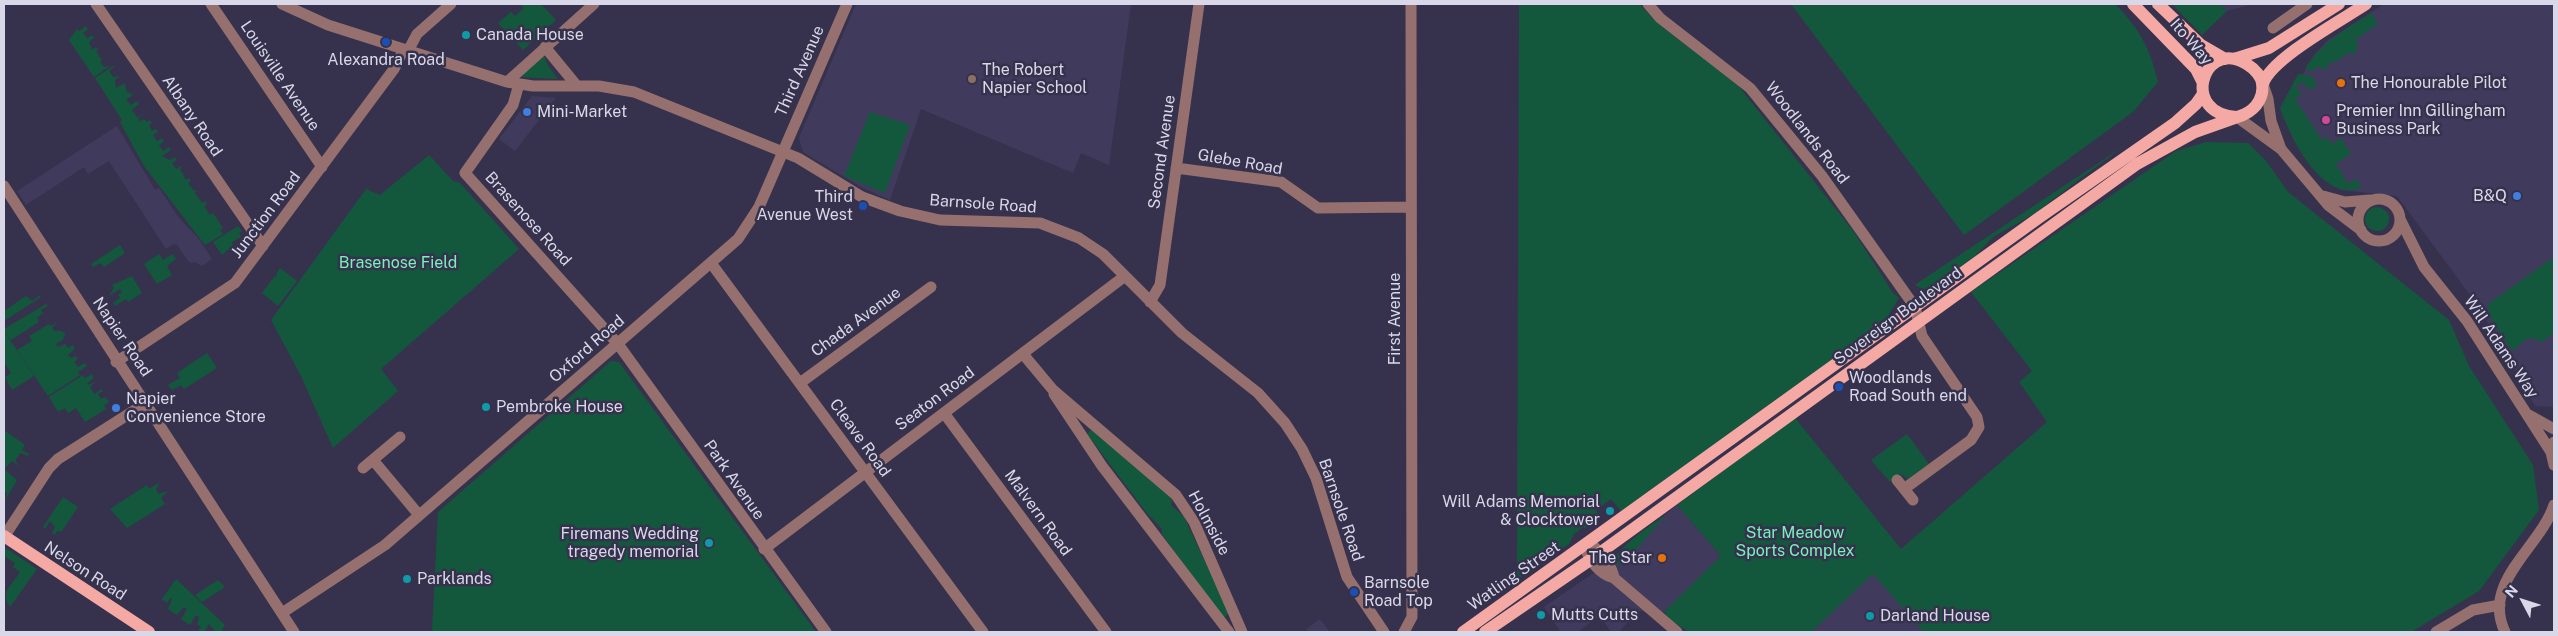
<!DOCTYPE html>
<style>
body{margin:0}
#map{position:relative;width:2558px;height:636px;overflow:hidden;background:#36324d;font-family:"Public Sans",sans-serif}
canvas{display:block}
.frame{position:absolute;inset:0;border:5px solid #d9d8e9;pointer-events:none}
.north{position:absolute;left:2498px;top:576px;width:50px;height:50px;-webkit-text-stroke:4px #36324d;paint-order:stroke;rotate:310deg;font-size:14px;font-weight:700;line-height:20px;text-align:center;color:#d9d8e9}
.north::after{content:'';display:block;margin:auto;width:18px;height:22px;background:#d9d8e9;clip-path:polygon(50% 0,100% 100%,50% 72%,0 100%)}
</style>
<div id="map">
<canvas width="2558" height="636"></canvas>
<div class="frame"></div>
<div class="north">N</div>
</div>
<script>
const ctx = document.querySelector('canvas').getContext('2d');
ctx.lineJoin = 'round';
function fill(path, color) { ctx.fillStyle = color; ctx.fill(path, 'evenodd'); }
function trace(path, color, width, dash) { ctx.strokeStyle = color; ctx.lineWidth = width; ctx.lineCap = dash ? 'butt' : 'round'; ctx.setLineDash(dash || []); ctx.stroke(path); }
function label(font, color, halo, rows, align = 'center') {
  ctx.font = font + ' "Public Sans",sans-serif'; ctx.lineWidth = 5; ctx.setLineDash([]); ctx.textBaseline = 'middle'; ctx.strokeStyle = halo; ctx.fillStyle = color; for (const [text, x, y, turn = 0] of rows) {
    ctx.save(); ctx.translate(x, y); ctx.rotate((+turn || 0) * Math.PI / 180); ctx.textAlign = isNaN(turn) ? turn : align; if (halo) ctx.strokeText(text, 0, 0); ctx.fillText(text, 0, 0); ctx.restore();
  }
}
const built = new Path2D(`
 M856,4H1131L1109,165L1081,153L1073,173L921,109L890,200L861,187L803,152L799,138Z
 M2220,4H2253L2227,11Z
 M2384,4H2554V407L2535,406L2479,307L2397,196L2341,190L2323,177L2281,112L2314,55L2327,41Z
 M532,96L556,98L515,151L499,139Z
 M117,126L155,190L159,188L179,218L198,238L212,259L202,266L195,262L190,263L177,245L174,244L166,249L109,161L88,174L84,167L26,205L17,191Z
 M1677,505L1721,556L1664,612L1637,611L1619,632H1611L1600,616L1577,632H1561L1544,607L1601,568Z
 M1873,573L1924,632H1811Z
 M1320,619L1330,632H1308L1306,629Z`);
const green = new Path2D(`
 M520,4H541L556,20L523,50L498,23L511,12L515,16L524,8Z
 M1519,4H1639L1661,26L1737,84L1854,232L1893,293L1899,298L1885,321L1621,511L1611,499L1596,510L1601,518L1589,527L1582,528L1574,534L1569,544L1515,581L1501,583L1517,571Z
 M1791,4H2115C2139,28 2150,48 2158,82L2133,112L1964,235Z
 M2172,4H2220L2227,11L2202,35Z
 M2371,13L2378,24L2355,40L2358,44L2355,54L2348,53L2334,63L2333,61L2327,65L2328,67L2323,70L2320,66L2311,71L2305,69C2321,43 2346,29 2371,13Z
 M86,26L88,29L83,33L87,38L92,35L94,38L89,42L92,50L96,47L98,49L96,51L102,60L100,62L104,67L110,66L94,77L69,40L77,29L79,31Z
 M540,57H545L547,64L558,79L521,77Z
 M113,66L114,67L109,71L113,77L120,76L115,80L116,88L125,83L126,91L133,95L126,100L131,105L137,101L139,104L132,110L137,117L146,113L138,118L140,122L144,119L147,122L150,120L152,123L149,125L152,131L156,129L158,132L153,135L157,141L162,138L164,141L159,145L163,151L169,147L171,150L162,156L170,160L175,157L177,160L172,163L176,169L182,166L180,170L183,174L186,173L183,175L186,180L189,178L191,181L188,183L194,191L197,190L195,193L202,203L205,201L207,204L204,206L210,215L213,213L223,228L220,230L223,234L205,245L144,166L120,122L122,120L95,78Z
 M2298,74L2312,76L2317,85L2309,90L2303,82L2296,86L2301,95L2295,99L2322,140L2327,137L2332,144L2341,138L2351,154L2336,164L2348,184L2356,179L2361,188C2322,203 2290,137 2280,108Z
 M870,112L910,125L885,193L844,176Z
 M2206,142L2248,143L2267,162L2288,192L2449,320L2469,366L2533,465L2539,510L2479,591L2411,632H1924L1873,574L1811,632H1689L1673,622L1664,612L1721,556L1677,505L1795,418L1901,549L2047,422L2019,382L2032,371L1971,292L2176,151Z
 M2124,146L2032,215L1993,237L1975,256L1930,288L1924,289L1916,286V284Z
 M429,155L453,181L460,183L519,249L381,369L398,391L333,448L300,374L271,320L366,189L380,195Z
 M2365 219a12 12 0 1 1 24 0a12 12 0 1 1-24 0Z
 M238,226L242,231L239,233L241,237L232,242L233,245L222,255L213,242Z
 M120,245L125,253L104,267L101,263L93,267L91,264Z
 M159,254L163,260L173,254L176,259L167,266L172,275L157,284L144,264Z
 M2554,257V333L2540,343L2538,339L2528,338L2512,351C2506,341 2486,316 2488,304Z
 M280,268L297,281L278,306L262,293L274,277L277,276L276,274Z
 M132,276L142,293L128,302L126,299L115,306L113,303L120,298L118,295L122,292L120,289L109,296L114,288L112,285Z
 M40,295L41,297L4,321V311L26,296L32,301Z
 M46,304L48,306L41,310L43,313L37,318L39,322L11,340L4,331L34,376L12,390L5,377L11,373L4,362V329Z
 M58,322L52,328L55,332L59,330L66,334L63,337L64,339L56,344L58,347L65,344L68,348L73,345L75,348L68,355L71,358L75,356L78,359L74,362L78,367L85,363L87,366L78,372L80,375L48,396L17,350L32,341L29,336L49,324L51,326Z
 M207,353L217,368L184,389L181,385L172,390L168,385L180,378L177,373Z
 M611,361L619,362L816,632H432L438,512Z
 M92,374L94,378L87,383L89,385L96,381L90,387L94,394L102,389L103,391L98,394L101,399L105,397L109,402L104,405L106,409L85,422L76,408L68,413L65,408L58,412L49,397L83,375L85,378Z
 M1093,428L1167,492L1172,500L1171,505L1184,517L1229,613L1222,620L1162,534V529L1146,512L1087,434Z
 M4,430L25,445L22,450L29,454L28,456L20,453L15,461L21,467L12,461L4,469Z
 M1907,434L1929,464L1908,479L1900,474L1890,482L1871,460Z
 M4,469L17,480L4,502L7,493L4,491Z
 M160,482L156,490L158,494L168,491L161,498L165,504L127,528L110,509L147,485L149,489Z
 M63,497L78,507L62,531H57L55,535L52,533L55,527L50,521L45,529L43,527Z
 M1665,516L1627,560L1620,566L1614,561C1616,549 1654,522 1665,516Z
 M4,547L37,569L10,607C0,591 10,588 20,572L13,567L15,563L4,556Z
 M176,579L225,625L221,632H216L209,624L204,632L198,630L201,627L197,624L199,617L196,615L190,625L181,619L187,609L184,607L177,615L168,609L172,599L170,598L167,603L162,599Z
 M218,580L225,587L202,602L195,595Z`);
const minor = new Path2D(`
 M96,4L263,246
 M211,4L322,167
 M282,4L328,25L507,82L533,86H599L634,92L798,158L862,197L900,211L940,220L1040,223L1079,238L1103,254L1182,333L1258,393L1285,423L1302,449L1316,478L1347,577L1384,632
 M1648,4L1660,18L1750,88L1822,176L1915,307L1922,336L1977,417L1979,427L1971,440L1904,489
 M2273,28L2307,4
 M545,47L577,86
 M408,51L417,34L451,4
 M507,82L594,4
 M519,84L513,105L465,173L618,344L826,632
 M2263,84L2268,99L2271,121L2281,149
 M2237,117L2281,149L2328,205L2361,230
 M1176,168L1281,182L1318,208L1411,207
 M4,186L294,632
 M2323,196L2345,202L2370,200
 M2358 220a21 21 0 1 1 42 0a21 21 0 1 1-42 0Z
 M2400,219L2424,267L2467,321L2551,452
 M711,263L983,632
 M1150,302L1160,285L1199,4
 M1023,354L1053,390L1176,495L1194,522L1242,632
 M116,362L235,283L394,69L404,49
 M800,383L931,287
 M1054,394L1102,466L1229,632
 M944,413L1106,632
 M2529,415L2554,429
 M2554,442L2551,452L2554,465
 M373,460L419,515
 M363,468L400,437
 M1897,480L1913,500
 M4,537L49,468L58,459L146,403
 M1590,542C1599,552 1612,564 1614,578
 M1584,546C1590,560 1598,574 1614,578L1677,632
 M764,549L1125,276
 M282,613L385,545L738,239L759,207L847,4
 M1404,632L1412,617L1411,4
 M2436,632L2473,610L2500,605
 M2505,632C2481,582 2540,548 2554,505`);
const major = new Path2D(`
 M2133,4L2196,69L2202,81
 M2158,4L2201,45L2225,59
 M2234,59L2269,48L2339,4
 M2263,84C2270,59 2342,20 2366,4
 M4,536L149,632
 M1463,632L2040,217L2175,123L2196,104L2203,94
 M1485,632L1590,560L2137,164L2195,132L2243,115C2257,109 2266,95 2261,79C2257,71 2250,65 2241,61C2202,44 2181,113 2236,117`);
const markers = [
 [466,35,5,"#0f9aa8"],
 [386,42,5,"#1a4fb4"],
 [972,79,5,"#8d6e63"],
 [2341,83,5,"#e8710a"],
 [527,112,5,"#3f7fe0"],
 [2326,120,5,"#d1479c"],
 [2517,196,5,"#3f7fe0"],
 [863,206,5,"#1a4fb4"],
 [1839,387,5,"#1a4fb4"],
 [486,407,5,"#0f9aa8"],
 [116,408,5,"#3f7fe0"],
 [1610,511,5,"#0f9aa8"],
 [709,543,5,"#0f9aa8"],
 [1662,558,5,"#e8710a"],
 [407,579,5,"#0f9aa8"],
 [1354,592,5,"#1a4fb4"],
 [1541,615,5,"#0f9aa8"],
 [1870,616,5,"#0f9aa8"]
];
const poiNames = [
 ["Canada House",476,35],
 ["Alexandra Road",386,60,"center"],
 ["The Robert",982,70],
 ["Napier School",982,88],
 ["The Honourable Pilot",2351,83],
 ["Premier Inn Gillingham",2336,111],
 ["Business Park",2336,129],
 ["Mini-Market",537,112],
 ["B&Q",2507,196,"right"],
 ["Third",853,197,"right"],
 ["Avenue West",853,215,"right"],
 ["Woodlands",1849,378],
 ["Road South end",1849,396],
 ["Napier",126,399],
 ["Convenience Store",126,417],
 ["Pembroke House",496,407],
 ["Will Adams Memorial",1600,502,"right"],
 ["& Clocktower",1600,520,"right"],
 ["Firemans Wedding",699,534,"right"],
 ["tragedy memorial",699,552,"right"],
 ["The Star",1652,558,"right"],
 ["Parklands",417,579],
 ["Barnsole",1364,583],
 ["Road Top",1364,601],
 ["Mutts Cutts",1551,615],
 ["Darland House",1880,616]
];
const streetNames = [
 ["Ito Way",2191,42,49],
 ["Third Avenue",800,71,-66],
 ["Louisville Avenue",280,76,56],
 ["Albany Road",192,116,56],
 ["Woodlands Road",1807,133,52],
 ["Second Avenue",1162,152,-82],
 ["Glebe Road",1240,162,10],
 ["Barnsole Road",983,204,4],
 ["Junction Road",266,215,-53],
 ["Brasenose Road",528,219,48],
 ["Sovereign Boulevard",1898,316,-36],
 ["First Avenue",1395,319,-90],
 ["Chada Avenue",856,322,-36],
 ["Napier Road",122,337,56],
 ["Will Adams Way",2501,347,56],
 ["Oxford Road",587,349,-41],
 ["Seaton Road",935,399,-37],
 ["Cleave Road",860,438,54],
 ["Park Avenue",734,480,55],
 ["Barnsole Road",1341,510,71],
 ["Malvern Road",1038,513,54],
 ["Holmside",1209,523,62],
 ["Nelson Road",85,571,33],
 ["Watling Street",1514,576,-35]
];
const parkNames = [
 ["Brasenose Field",398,263],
 ["Star Meadow",1795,533],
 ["Sports Complex",1795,551]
];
fill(built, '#403b5d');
fill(green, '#13583d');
trace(minor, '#96706e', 11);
trace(major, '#f5a9a4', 12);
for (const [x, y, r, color] of markers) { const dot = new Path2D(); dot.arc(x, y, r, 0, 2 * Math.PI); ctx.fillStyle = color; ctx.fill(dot); trace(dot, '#36324d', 2); }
label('16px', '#d9d8e9', '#36324d', poiNames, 'left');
label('16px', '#d9d8e9', '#36324d', streetNames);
label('16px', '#78f2ba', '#36324d', parkNames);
</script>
